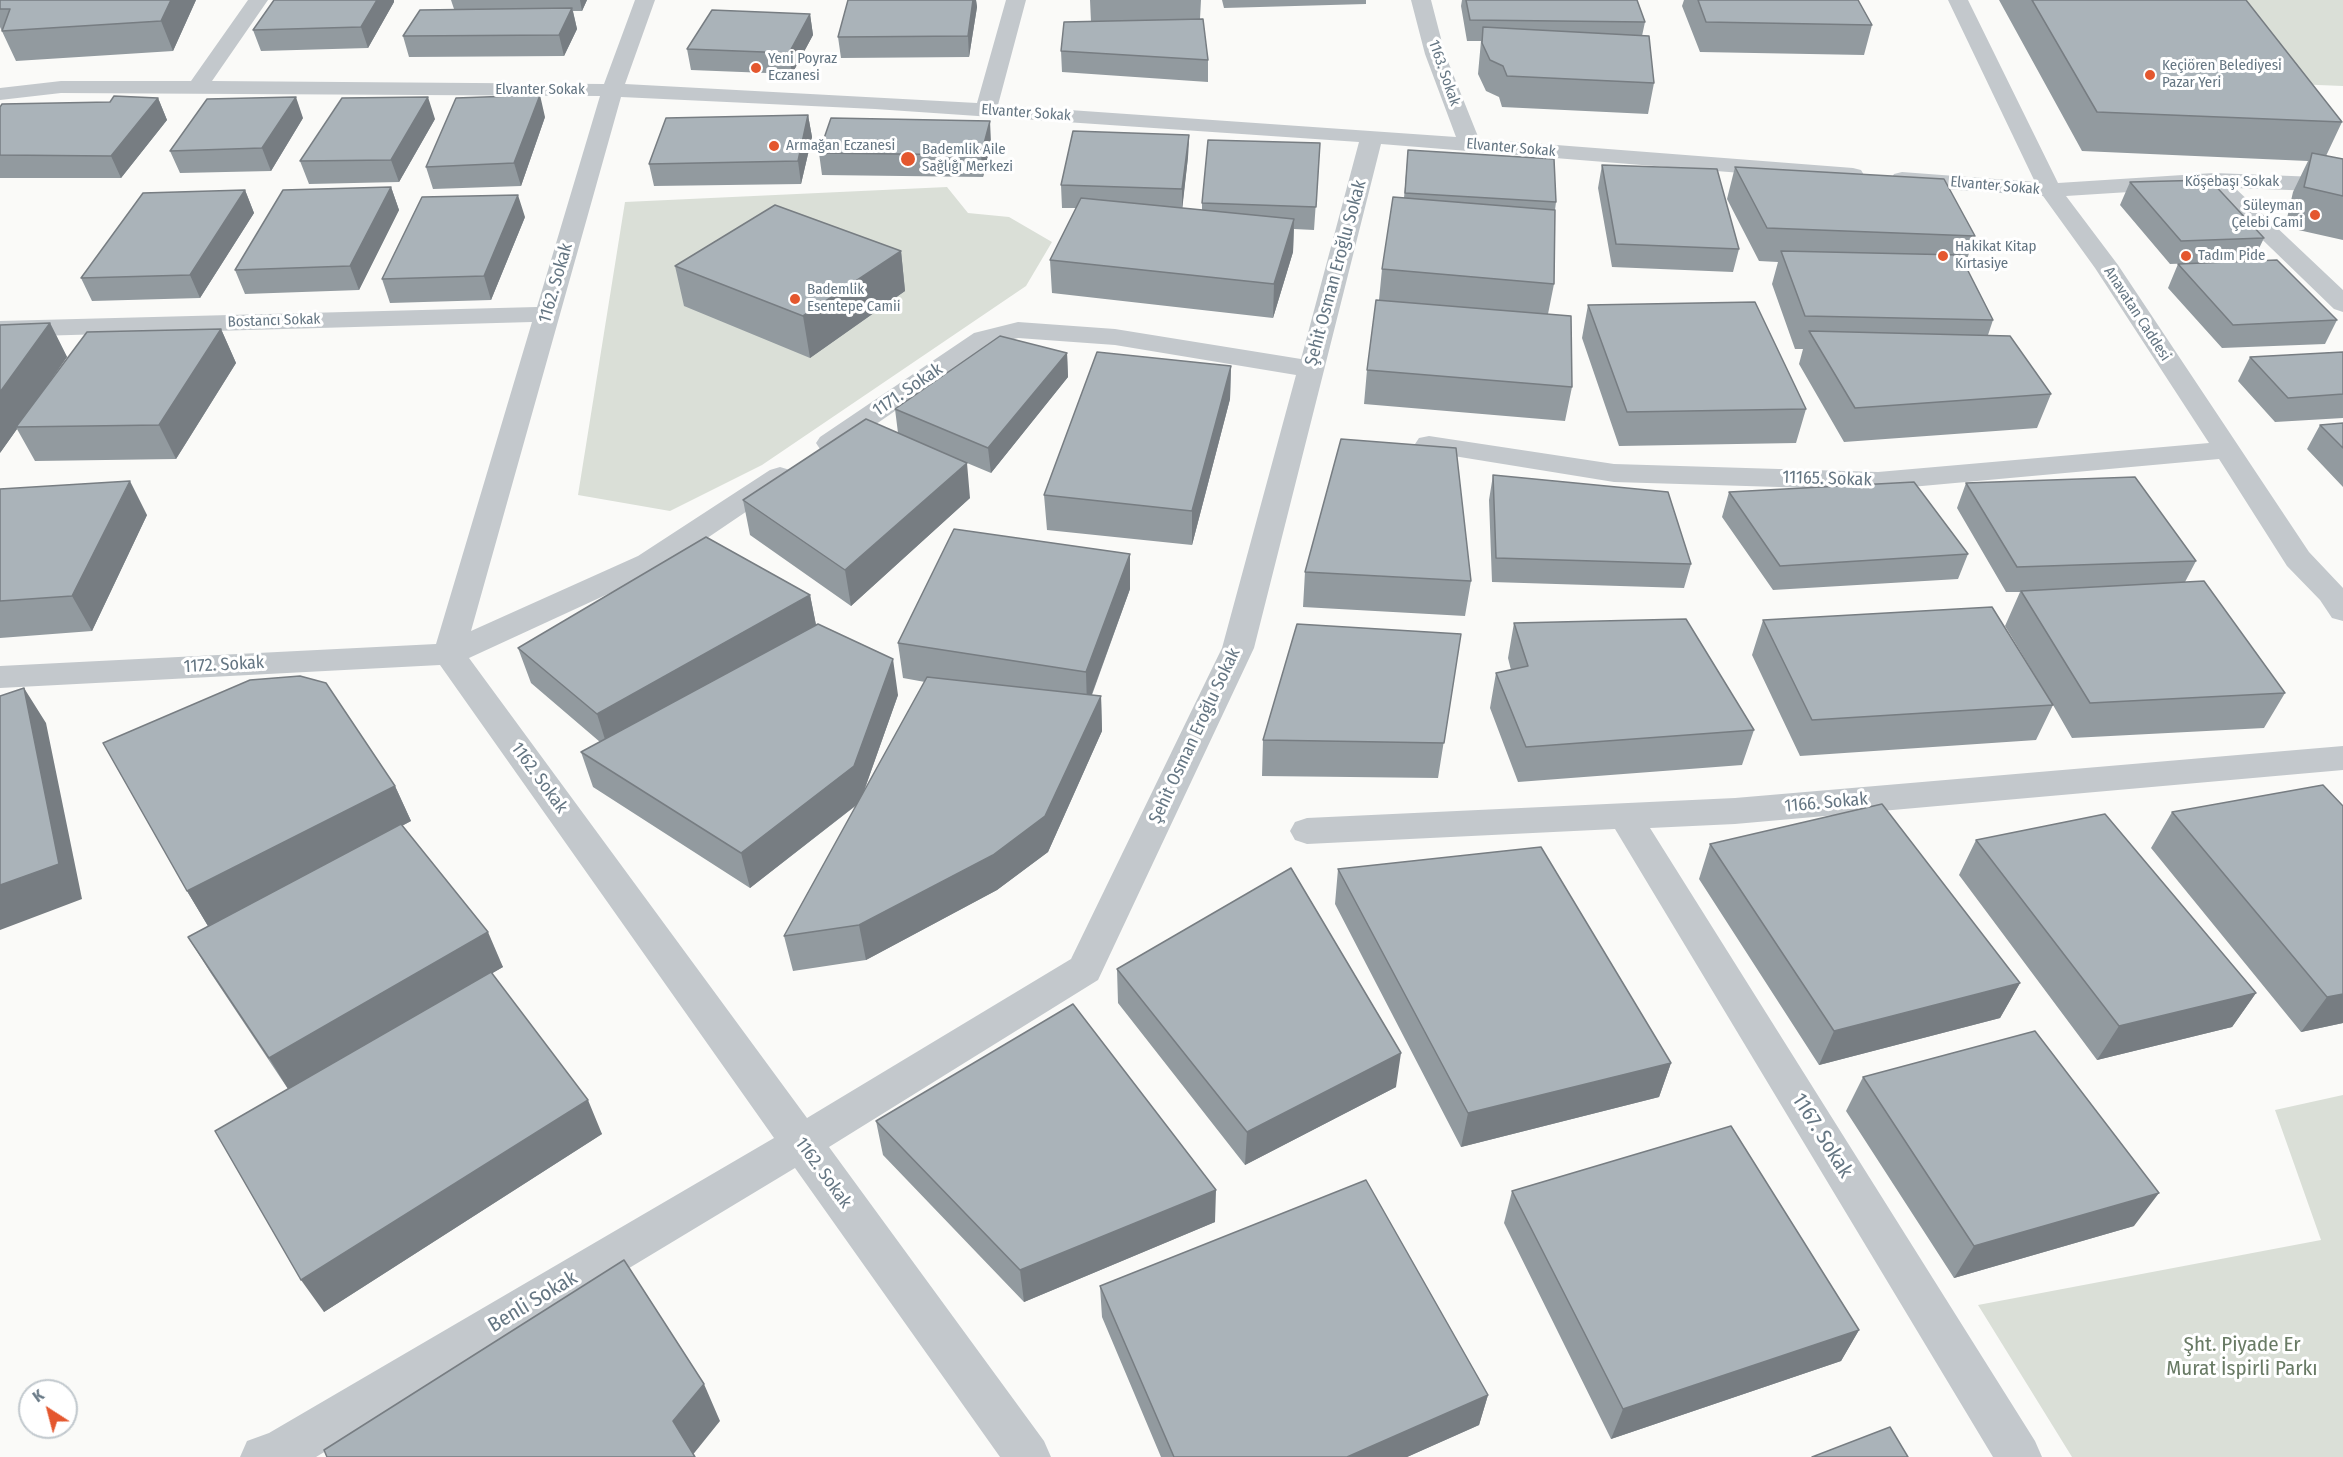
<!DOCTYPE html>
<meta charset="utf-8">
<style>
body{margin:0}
#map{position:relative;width:2343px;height:1457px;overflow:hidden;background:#fafaf8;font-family:"Fira Sans Condensed",sans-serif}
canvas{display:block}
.north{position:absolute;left:18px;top:1379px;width:60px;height:60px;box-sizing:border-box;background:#fff;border:2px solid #c1c8cd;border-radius:50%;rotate:324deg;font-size:16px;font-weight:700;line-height:24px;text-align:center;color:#657683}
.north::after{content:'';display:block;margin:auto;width:21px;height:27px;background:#e4572e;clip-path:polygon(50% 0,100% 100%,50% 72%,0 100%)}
</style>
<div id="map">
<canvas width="2343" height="1457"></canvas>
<div class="north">K</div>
</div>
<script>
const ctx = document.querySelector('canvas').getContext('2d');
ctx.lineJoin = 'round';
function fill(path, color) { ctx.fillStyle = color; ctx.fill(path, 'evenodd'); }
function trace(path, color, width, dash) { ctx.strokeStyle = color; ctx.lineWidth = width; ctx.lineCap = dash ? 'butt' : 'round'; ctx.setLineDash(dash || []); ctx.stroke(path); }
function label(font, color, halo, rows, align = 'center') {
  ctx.font = font + ' "Fira Sans Condensed",sans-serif'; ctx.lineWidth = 6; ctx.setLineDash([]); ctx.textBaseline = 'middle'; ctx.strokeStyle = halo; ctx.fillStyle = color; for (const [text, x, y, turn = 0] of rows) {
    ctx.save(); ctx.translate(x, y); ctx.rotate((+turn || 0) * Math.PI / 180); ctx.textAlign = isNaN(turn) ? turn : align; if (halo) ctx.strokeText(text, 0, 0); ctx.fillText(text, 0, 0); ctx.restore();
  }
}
const green = new Path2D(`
 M2229,0H2343V86L2293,84Z
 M947,187L968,213L1009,217L1052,242L1026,286L762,465L670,511L578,495L625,202Z
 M2343,1095V1457H2072L1978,1305L2321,1240L2275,1110Z`);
const minor = new Path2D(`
 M248,0H268L212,81L604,84L635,0H655L625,84L977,103L1006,0H1026L998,105L1456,137L1425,54L1411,0H1431L1445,54L1479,139L1853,168L1861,170L1864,175L1861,180L1853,182L1381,144L1254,648L1098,980L829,1147L1044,1441L1051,1457H1000L795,1168L316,1457H240L247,1441L269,1433L774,1138L440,665L0,688V666L436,644L532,322L0,337V321L537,307L600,96L61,93L0,100V88L61,81H191ZM621,97L875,109L1359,142L1301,359L1115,329L1018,322L974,333L820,437L816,443L820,449L830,451L840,449L992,344L1018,338L1115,345L1296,375L1222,648L1071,959L807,1118L469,658L660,570L790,482L794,476L790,470L780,467L770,470L638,556L471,631Z
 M1948,0H1968L2058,183L2214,173L2343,178V192L2235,188L2343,290V312L2334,309L2208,187L2066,196L2118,265L2309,552L2343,588V621L2332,618L2320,600L2287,566L2219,459L1878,490L1614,482L1429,452L1419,450L1415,444L1419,438L1429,436L1614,464L1878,472L2209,443L2095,268L2043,196L1902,186L1894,184L1891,179L1894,174L1902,172L2035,182Z
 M2343,746V770L1735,824L1650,828L2035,1441L2042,1457H1993L1615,829L1307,844L1295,840L1290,831L1295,822L1307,818L1735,798Z`);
const wall = new Path2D(`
 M0,0H196L173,51L16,61L0,27Z
 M451,0H587L582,11H573L577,29L564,56L409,57L403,36L454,9Z
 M848,0H976L977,7L969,57L841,58L838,37Z
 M1090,0H1201L1200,19L1208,60V82L1062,72L1061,51L1091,22Z
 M1222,0H1366V4L1224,8Z
 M1462,0H1637L1645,22L1642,36L1654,83L1648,114L1502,107L1499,97L1486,91L1478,74L1481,41H1467L1461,6Z
 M1684,0H1858L1872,25L1864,55L1700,52L1682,6Z
 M1999,0H2246L2342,122L2326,156L2343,159V240L2285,227L2293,192L2308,161L2082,151Z
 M394,2L368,48L261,51L253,30Z
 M810,14L813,35L792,74L691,70L687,49Z
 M158,98L167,120L121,178H0V107L110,102Z
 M808,115L812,137L801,184L654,186L649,164Z
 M545,117L521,186L433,189L426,167Z
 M303,118L271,171L180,173L170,151Z
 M435,119L399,182L309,184L300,161Z
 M1189,135L1188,157L1182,208L1202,210V203L1320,143L1314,230L1294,229L1293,252L1273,318L1052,293L1050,260L1076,208H1062L1061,185Z
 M991,143L983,177L822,175L819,153Z
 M1408,150L1556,202L1555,210L1554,284L1548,314L1572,387L1565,421L1364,404L1367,370L1379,300L1382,269L1404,198Z
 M1602,165L1739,249L1733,272L1612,267L1598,188Z
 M1735,167L1975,236L1965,265L1993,320L1988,335L2051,394L2037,428L1844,442L1799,364L1803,349H1795L1772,284L1778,262L1759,261L1727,199Z
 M2130,182L2264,238L2253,261L2337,320L2325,344L2222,348L2168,288L2178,264L2227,262L2170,264L2120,205Z
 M391,187L399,210L359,290L245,294L235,270Z
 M245,190L254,213L200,298L92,301L81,278Z
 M525,217L491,300L390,303L382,279Z
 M901,251L905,291L810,358L684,306L675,266Z
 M1588,305L1806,409L1796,443L1619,446L1582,338Z
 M50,323L67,357L49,382L221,329L236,363L176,459L35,461L17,429L0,453Z
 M2343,352V418L2275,422L2238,381L2250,357Z
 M1067,353L1068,377L991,473L924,445L970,498L851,606L750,535L743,500L898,433L895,409Z
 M1231,366L1230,399L1192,545L1047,530L1044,495Z
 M2343,423V487L2307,449L2320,425Z
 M1493,475L1691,564L1684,588L1492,582L1489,500Z
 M1966,483L2196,561L2185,582L2285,693L2264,728L2072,738L2053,705L2036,740L1800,756L1752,655L1763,620L2039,682L2005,626L2020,592H2006L1957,508Z
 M0,489L147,515L92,631L0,638Z
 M1729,492L1968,554L1958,579L1773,590L1722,517Z
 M1305,572L1471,581L1465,616L1303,607Z
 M1130,589L1092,695L1101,696L1102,731L1048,852L997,890L866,960L793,971L784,936L858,804L750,888L593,787L581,752L600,742L531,683L518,648L810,595L816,625L898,695L863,794L925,682L903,678L898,643Z
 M1514,623L1754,730L1742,765L1518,782L1490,708L1496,673L1511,670L1508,658Z
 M1461,634L1438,778L1262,776L1263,740Z
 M395,786L411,821L402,826L503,967L492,973L602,1134L324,1312L288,1089L210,972L188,937L260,899L208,926L187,891Z
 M2343,806V1023L2301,1032L2151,848L2172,812Z
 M1976,840L2256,993L2232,1027L2097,1060L1959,875Z
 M1710,844L2020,983L2000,1018L1819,1065L1699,879Z
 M1338,869L1671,1063L1659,1097L1461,1147L1335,904Z
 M1117,969L1396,1087L1245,1165L1118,1003Z
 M1863,1077L2134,1226L1954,1278L1846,1111Z
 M876,1121L1215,1222L1024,1302L883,1155Z
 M1512,1191L1859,1330L1841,1361L1611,1439L1504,1223Z
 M1100,1286L1488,1395L1479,1425L1407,1457H1161L1102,1317Z`);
const shadedWall = new Path2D(`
 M171,0H196L173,51L161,21Z
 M377,0H394V2L368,48L361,27Z
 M580,0H587L582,11Z
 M973,0H976L977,7L969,57L968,36Z
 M572,8L577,29L564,56L559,35Z
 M810,14L813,35L792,74L789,53Z
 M540,95L545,117L521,186L514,163Z
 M296,97L303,118L271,171L262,148Z
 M428,97L435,119L399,182L391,160Z
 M158,98L167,120L121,178L111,156Z
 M808,115L812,137L801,184L798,161Z
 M990,121L991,143L983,177L981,155Z
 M1189,135L1188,157L1182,211V189Z
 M391,187L399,210L359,290L350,266Z
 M245,190L254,213L200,298L190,275Z
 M518,195L525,217L491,300L484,276Z
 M1294,219L1293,252L1273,318L1274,284Z
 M901,251L905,291L810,358L803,316Z
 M50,323L67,357L18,427H16L17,429L0,453V392Z
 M221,329L236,363L176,459L159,425Z
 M1067,353L1068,377L991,473L988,448Z
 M1231,366L1230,399L1192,545V511Z
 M967,463L970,498L851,606L845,570Z
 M130,481L147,515L92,631L72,596Z
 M1130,554V589L1087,707L1086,672Z
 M810,595L817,630L608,749L597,714Z
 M893,659L898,695L860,802L750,888L741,853Z
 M24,688L46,723L82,899L0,930V885Z
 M1101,696L1102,731L1048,852L997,890L866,960L859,925Z
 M395,786L411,821L208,926L187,891Z
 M488,932L503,967L290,1092L269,1058Z
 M2020,983L2000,1018L1819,1065L1834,1031Z
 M2256,993L2232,1027L2097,1060L2119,1026Z
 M2343,994V1023L2301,1032L2327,997Z
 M1401,1053L1396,1087L1245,1165L1247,1132Z
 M1671,1063L1659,1097L1461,1147L1468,1113Z
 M588,1100L602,1134L324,1312L301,1280Z
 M1216,1190L1215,1222L1024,1302L1020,1270Z
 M2159,1193L2134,1226L1954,1278L1974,1246Z
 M1859,1330L1841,1361L1611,1439L1623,1409Z
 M704,1384L720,1421L691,1457L673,1421Z
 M1488,1395L1479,1425L1407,1457H1347Z`);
const building = new Path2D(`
 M0,0H171L161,21L2,31L10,9H0Z
 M274,0H377L361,27L253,30Z
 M848,0H973L968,36L838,37Z
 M1466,0H1637L1645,22L1470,20Z
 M1698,0H1858L1872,25L1706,22Z
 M2032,0H2246L2342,122L2097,112Z
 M572,8L559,35L403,36L420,10Z
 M712,10L810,14L789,53L687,49Z
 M1203,19L1208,60L1061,51L1064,22Z
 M1483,27L1649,36L1654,83L1507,76L1503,66L1490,60L1482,43Z
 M540,95L514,163L426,167L456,98Z
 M114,96L158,98L111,156L0,155V107L2,104L110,102Z
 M296,97L262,148L170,151L207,99Z
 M428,97L391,160L300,161L342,98Z
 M808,115L798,161L649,164L666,118Z
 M831,118L990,121L981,155L819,153Z
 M1073,131L1189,135L1182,189L1061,185Z
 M1208,140L1320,143L1316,207L1202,203Z
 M1408,150L1554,159L1556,202L1405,193Z
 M2312,153L2343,159V196L2304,187Z
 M1602,165L1717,169L1739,249L1616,244Z
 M1735,167L1944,179L1975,236L1767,228Z
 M2210,180L2264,238L2181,241L2130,182Z
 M391,187L350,266L235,270L283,190Z
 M245,190L190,275L81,278L143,193Z
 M518,195L484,276L382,279L422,197Z
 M1393,197L1555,210L1554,284L1382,269Z
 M1081,198L1294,219L1274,284L1050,260Z
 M775,205L901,251L803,316L675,266Z
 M1781,251L1960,255L1993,320L1805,316Z
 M2277,260L2337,320L2233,325L2178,264Z
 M1376,300L1571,316L1572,387L1367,370Z
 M1755,302L1806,409L1627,412L1588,305Z
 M50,323L0,392V325Z
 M221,329L159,425L16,427L87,332Z
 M1809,331L2010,336L2051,394L1855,408Z
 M1000,336L1067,353L988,448L895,409Z
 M1097,352L1231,366L1192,511L1044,495Z
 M2343,352V394L2288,398L2250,357Z
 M866,419L967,463L845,570L743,500Z
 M2343,423V448L2320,425Z
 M1341,439L1456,448L1471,581L1305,572Z
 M1493,475L1668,492L1691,564L1496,558Z
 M2135,477L2196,561L2017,567L1966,483Z
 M130,481L72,596L0,601V489Z
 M1914,482L1968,554L1780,566L1729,492Z
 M954,529L1130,554L1086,672L898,643Z
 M706,537L810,595L597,714L518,648Z
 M2204,581L2285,693L2090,703L2021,591Z
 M1992,607L2053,705L1812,720L1763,620Z
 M1686,619L1754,730L1526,747L1496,673L1528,666L1514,623Z
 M818,624L893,659L854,766L741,853L581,752Z
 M1297,624L1461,634L1444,743L1263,740Z
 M300,676L326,683L395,786L187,891L103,743L250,680Z
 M927,677L1101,696L1045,816L993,855L859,925L784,936Z
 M24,688L59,864L0,885V696Z
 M2323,785L2343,806V994L2327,997L2172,812Z
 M1882,804L2020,983L1834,1031L1710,844Z
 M2105,814L2256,993L2119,1026L1976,840Z
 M401,824L488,932L269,1058L188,937Z
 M1541,847L1671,1063L1468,1113L1338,869Z
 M1291,868L1401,1053L1247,1132L1117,969Z
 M491,972L588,1100L301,1280L215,1131Z
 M1073,1004L1216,1190L1020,1270L876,1121Z
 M2035,1031L2159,1193L1974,1246L1863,1077Z
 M1731,1126L1859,1330L1623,1409L1512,1191Z
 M1366,1180L1488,1395L1347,1457H1174L1100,1286Z
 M624,1260L704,1384L673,1421L695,1457H327L324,1450Z
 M1890,1427L1908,1457H1812Z`);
const markers = [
 [756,68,6,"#e4572e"],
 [2150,75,6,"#e4572e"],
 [774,146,6,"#e4572e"],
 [908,159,8,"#e4572e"],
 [2315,215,6,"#e4572e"],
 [1943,256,6,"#e4572e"],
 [2186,256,6,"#e4572e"],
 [795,299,6,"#e4572e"]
];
const farPoinames = [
 ["Yeni Poyraz",768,59],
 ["Eczanesi",768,76],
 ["Keçiören Belediyesi",2162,66],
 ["Pazar Yeri",2162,83],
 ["Armağan Eczanesi",786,146],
 ["Bademlik Aile",922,150],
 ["Sağlığı Merkezi",922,167],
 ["Süleyman",2303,206,"right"],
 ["Çelebi Cami",2303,223,"right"],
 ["Hakikat Kitap",1955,247],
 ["Kırtasiye",1955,264],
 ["Tadım Pide",2198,256],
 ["Bademlik",807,290],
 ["Esentepe Camii",807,307]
];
const farStreetnames = [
 ["1163. Sokak",1444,73,71],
 ["Elvanter Sokak",540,90],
 ["Elvanter Sokak",1026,113,4],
 ["Elvanter Sokak",1511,148,5],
 ["Köşebaşı Sokak",2232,182],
 ["Elvanter Sokak",1995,186,5],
 ["Anavatan Caddesi",2137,314,57],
 ["Bostancı Sokak",274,321,-2]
];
const streetNames = [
 ["Şehit Osman Eroğlu Sokak",1336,273,-75],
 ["1162. Sokak",556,283,-74],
 ["1171. Sokak",908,390,-34],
 ["11165. Sokak",1827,479,2],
 ["1172. Sokak",224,665,-3],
 ["Şehit Osman Eroğlu Sokak",1195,736,-65],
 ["1162. Sokak",539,778,54],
 ["1166. Sokak",1826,803,-5],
 ["1162. Sokak",823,1173,54]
];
const nearStreetnames = [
 ["1167. Sokak",1822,1136,58],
 ["Benli Sokak",533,1302,-31]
];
const nearParknames = [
 ["Şht. Piyade Er",2242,1345],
 ["Murat İspirli Parkı",2242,1369]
];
fill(green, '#dadfd7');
fill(minor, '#c3c8cc');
fill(wall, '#929a9f');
fill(shadedWall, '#777d82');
fill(building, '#aab3b9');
trace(building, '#777d82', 1.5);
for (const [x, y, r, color] of markers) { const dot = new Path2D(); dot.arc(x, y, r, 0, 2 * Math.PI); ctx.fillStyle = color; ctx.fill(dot); trace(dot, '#fff', 2); }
label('15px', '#657683', '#fff', farPoinames, 'left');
label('15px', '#657683', '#fff', farStreetnames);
label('18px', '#657683', '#fff', streetNames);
label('21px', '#657683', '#fff', nearStreetnames);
label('21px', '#687a64', '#fff', nearParknames);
</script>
